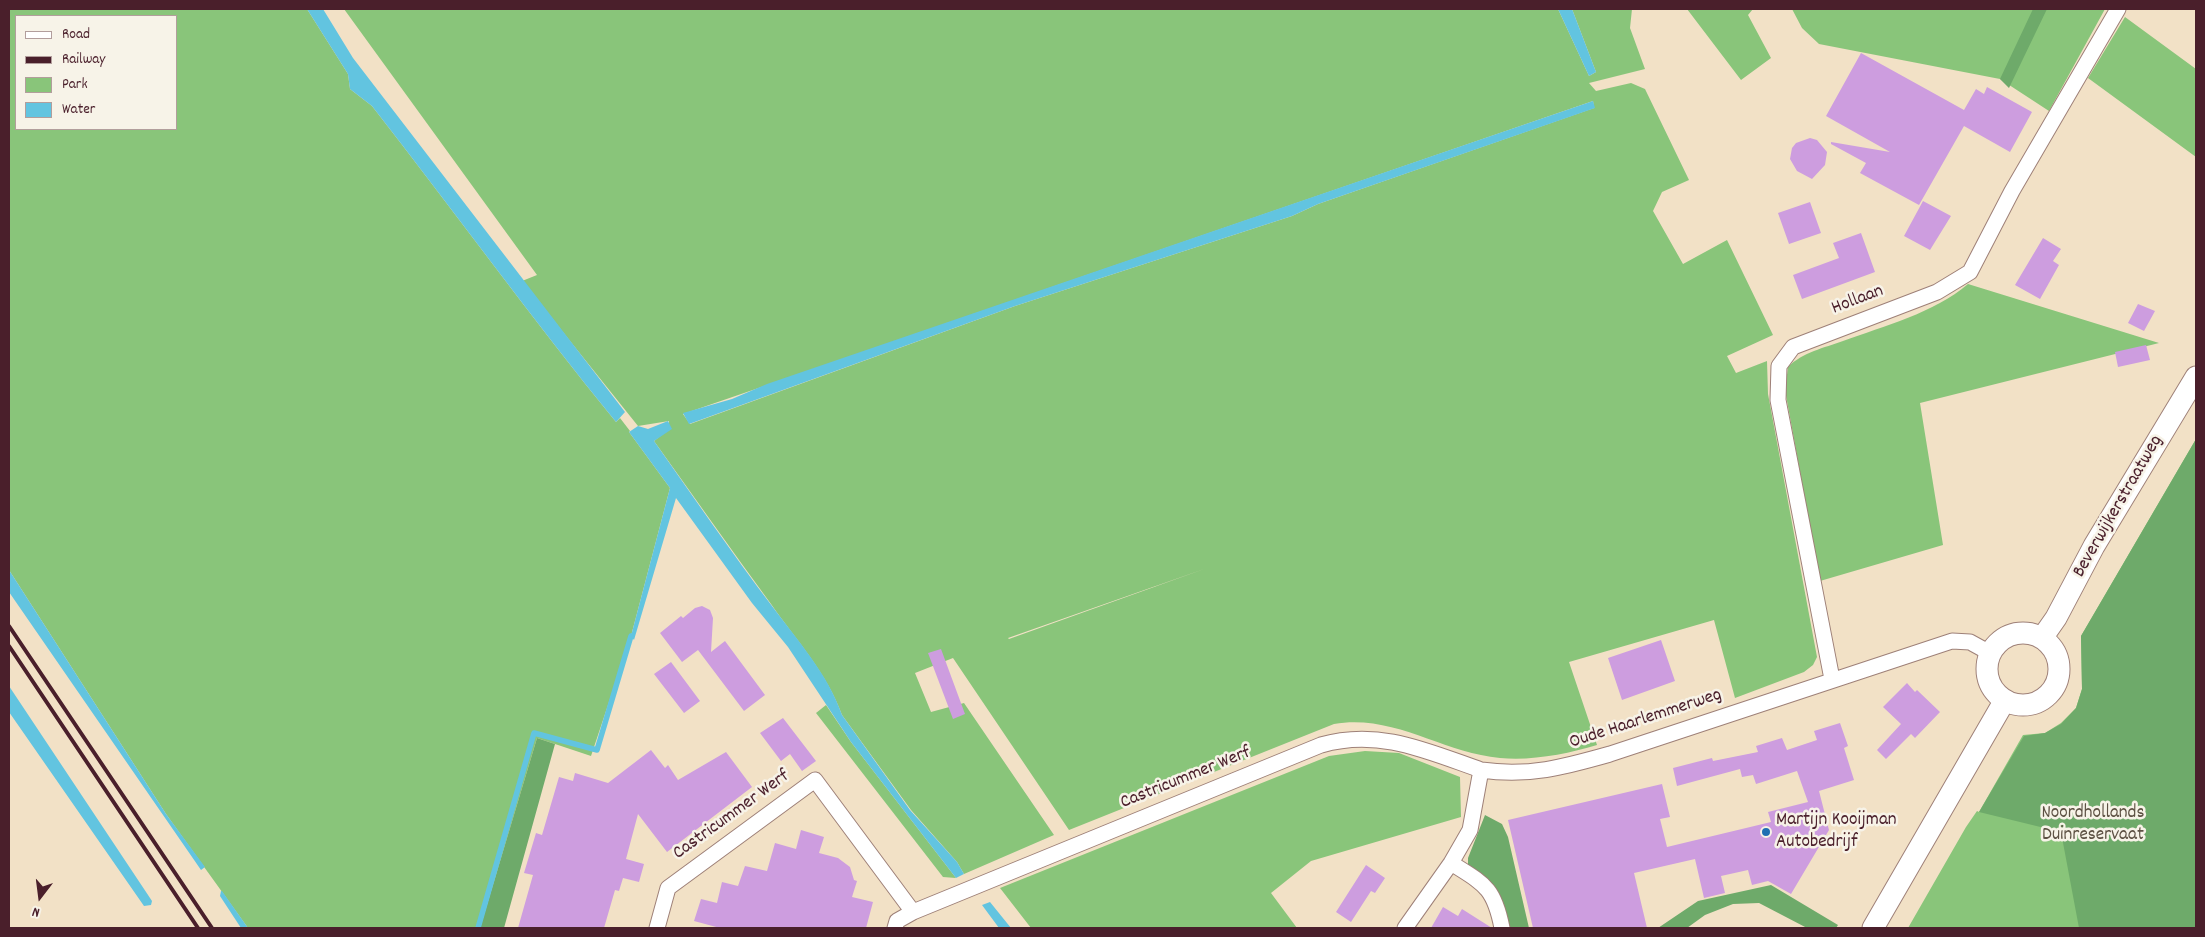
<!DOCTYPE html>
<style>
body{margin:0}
#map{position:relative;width:2205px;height:937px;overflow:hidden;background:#f2e1c6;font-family:Dekko,sans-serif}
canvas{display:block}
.frame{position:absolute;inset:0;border:10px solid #4a1f2b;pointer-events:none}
.legend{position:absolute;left:15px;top:15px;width:162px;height:115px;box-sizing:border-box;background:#f7f3e8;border:1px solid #b29e9c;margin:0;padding:6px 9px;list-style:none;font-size:15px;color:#4a1f2b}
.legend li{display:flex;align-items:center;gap:10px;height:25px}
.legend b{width:25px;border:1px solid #b29e9c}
.north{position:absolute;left:15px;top:872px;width:50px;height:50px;-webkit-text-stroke:4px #f7f3e8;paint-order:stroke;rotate:195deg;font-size:14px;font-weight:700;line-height:20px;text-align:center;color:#4a1f2b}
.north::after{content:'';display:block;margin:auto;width:18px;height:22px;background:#4a1f2b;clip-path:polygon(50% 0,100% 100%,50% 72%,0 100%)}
</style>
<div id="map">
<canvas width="2205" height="937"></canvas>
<div class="frame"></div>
<ul class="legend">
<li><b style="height:6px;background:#fff"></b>Road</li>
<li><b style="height:6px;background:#4a1f2b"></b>Railway</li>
<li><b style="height:14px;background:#89c57a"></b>Park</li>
<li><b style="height:14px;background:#62c4e0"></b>Water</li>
</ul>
<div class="north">N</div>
</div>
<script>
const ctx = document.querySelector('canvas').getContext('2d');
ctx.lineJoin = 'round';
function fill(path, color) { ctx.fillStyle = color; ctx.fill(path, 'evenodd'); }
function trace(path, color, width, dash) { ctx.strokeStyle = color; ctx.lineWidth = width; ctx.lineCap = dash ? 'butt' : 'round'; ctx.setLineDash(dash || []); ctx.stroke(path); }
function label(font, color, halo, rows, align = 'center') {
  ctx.font = font + ' Dekko,sans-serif'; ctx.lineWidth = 5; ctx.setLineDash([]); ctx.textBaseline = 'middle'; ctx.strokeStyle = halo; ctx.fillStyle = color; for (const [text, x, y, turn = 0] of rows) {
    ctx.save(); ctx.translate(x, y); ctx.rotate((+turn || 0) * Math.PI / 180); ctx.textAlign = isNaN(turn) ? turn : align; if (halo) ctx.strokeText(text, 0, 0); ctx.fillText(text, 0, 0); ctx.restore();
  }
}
const green = new Path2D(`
 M9,9H307L348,74L350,89L372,106C454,211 532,319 616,422L620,418L630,431L629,432L670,488L631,636L591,756L537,738L480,928H248L166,814L9,570ZM16,16H176V129H16Z
 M344,9H1558L1589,76L1596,72L1572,9H1632L1630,28L1645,69L1589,83L1596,91L1631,83L1645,89L1689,180L1662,192L1653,211L1683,264L1727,240L1773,335L1727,356L1736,373L1767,361L1768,394L1817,657L1813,665L1804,672L1735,698L1714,620L1569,662L1597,745C1567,754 1532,761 1500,758C1442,753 1395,714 1334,724L1069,830L953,658L915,673L931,712L964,703L1054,835L964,874L957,862L911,810L842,715C827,673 796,640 771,604C731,550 693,495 654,441L669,429V421L638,426L522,281L537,275ZM1593,101L1594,108L1318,204L1292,216L1015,306L690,424L683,414ZM1207,568L1009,639L1008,638Z
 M1687,9H1753L1748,15L1771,58L1741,80Z
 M1792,9H2105L2049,111L2000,79L1819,44L1802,28Z
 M2125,17L2196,69V157L2088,78Z
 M1968,284L2159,343L1920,403L1943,545L1820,581L1785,390L1788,367C1803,352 1824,348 1843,341C1884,326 1934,313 1968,284Z
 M2196,439V928H1908L1966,827L1977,811L1979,812L2023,735L2045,733L2061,723L2076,708L2082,689L2081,636Z
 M826,705L851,742L956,878L943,877L816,713Z
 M1365,751L1399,753L1460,777L1461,817L1311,861L1271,893L1297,928H1031L1000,888L1329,756Z`);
const forest = new Path2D(`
 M2033,9H2047L2009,88L2000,79Z
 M2196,439V928H2079L2061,832L1979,812L2024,736L2045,733L2061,724L2076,708L2082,689L2081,636Z
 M537,738L555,744L504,928H480Z
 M1485,815L1502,824L1508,837L1529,928H1510C1501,892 1500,886 1468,867V858Z
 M1771,885L1838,925L1836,928H1807L1759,903L1733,904L1705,915L1687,928H1658L1698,901Z`);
const water = new Path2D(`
 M307,9H323L353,58L625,412L616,422C532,319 454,211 372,106L350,89L348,74Z
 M1558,9H1572L1596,72L1589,76Z
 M1593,101L1595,108L1318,204L1292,216L1015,306L689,424L683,413L732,399L767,384Z
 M668,421L672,429L654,441C693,496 731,552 772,606C798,641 828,674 842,715L910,810L957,862L964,874L956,878L851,742L788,647L752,603L676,498L634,640L631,636L670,488L629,432L638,426L648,429Z
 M9,570L166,814L205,867L201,870L9,592Z
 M9,686L152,901L151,905L144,906L9,712Z
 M221,891H222L248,928H241L220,896Z
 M990,902L1011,928H999L982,905Z`);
const stream = new Path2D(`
 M478,928L534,733L597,750L631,636`);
const building = new Path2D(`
 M1861,53L1964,110L1976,89L1984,94L1987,87L2032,112L2010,152L1964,126L1919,205L1860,173L1866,163L1831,144V142L1890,152L1826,116Z
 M1810,138L1817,140L1827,152L1825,165L1812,179L1797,171L1790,159L1792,148L1796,143Z
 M1923,201L1951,216L1930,250L1904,236Z
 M1810,202L1821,233L1789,244L1778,213Z
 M1861,233L1875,272L1802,299L1793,275L1839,258L1833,243Z
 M2043,238L2061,249L2053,261L2059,265L2040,299L2015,285Z
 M2138,304L2155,311L2144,331L2128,323Z
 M2146,345L2150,360L2118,367L2115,352Z
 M702,606L710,610L713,618L711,652L725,641L765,695L744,711L698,650L682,662L660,633L681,616L683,618L695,608Z
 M1661,640L1675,681L1622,700L1608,658Z
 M941,649L965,714L953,719L928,653Z
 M671,662L700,701L684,713L654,674Z
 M1907,683L1915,692L1917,690L1940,712L1915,738L1911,734L1886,759L1877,750L1901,724L1883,707Z
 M783,718L816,761L802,771L790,754L781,761L760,733Z
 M1840,723L1848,746L1844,748L1854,780L1819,791L1829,830L1791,894L1768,881L1752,885L1748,870L1721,876L1725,893L1704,898L1695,859L1634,873L1647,928H1533L1508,820L1662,784L1670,817L1660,819L1667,847L1771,822L1768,812L1808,802L1797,771L1756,784L1753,775L1742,777L1740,769L1677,786L1673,768L1712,758L1713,761L1758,752L1756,746L1782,738L1787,750L1817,740L1814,731Z
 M651,750L665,768L668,765L678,780L726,752L752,787L667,852L638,814L626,859L644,864L639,882L623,878L619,891L615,890L604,928H518L533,875L524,873L536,833L542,835L559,777L573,781L575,773L608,783Z
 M801,830L824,837L819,853L838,858L850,867L854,880L857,881L852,897L873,902L866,928H720L694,921L701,899L717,903L722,882L738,886L745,866L767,871L775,843L796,849Z
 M1366,865L1385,878L1375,893L1371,891L1351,922L1336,912Z
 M1443,907L1458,916L1462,909L1492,928H1431Z`);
const minor = new Path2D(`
 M1832,679L1778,400L1779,366L1793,347L1937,292L1970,272L2012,191L2118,9
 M1451,863C1484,884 1494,887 1502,928
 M657,928L668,888L815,780L913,912
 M895,928L897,921L913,912L1321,745C1378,728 1427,751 1481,770
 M1405,928L1451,863L1470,830L1481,770C1529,777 1564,767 1610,754L1952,641L1970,642L1990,653`);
const secondary = new Path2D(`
 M1987 669a36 36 0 1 1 72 0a36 36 0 1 1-72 0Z
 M2042,638L2056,618L2094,546L2196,377
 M1873,928L2005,700`);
const rail = new Path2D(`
 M9,626L212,928
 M9,646L198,928`);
const markers = [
 [1766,832,5,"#1f6fb2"]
];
const streetNames = [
 ["Hollaan",1858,301,-21],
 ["Beverwijkerstraatweg",2119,507,-60],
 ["Oude Haarlemmerweg",1646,720,-18],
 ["Castricummer Werf",1186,779,-22],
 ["Castricummer Werf",732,816,-36]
];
const parkNames = [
 ["Noordhollands",2093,814],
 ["Duinreservaat",2093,836]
];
const poiNames = [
 ["Martijn Kooijman",1776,821],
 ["Autobedrijf",1776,843]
];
fill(green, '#89c57a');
fill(forest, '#6eaa6a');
fill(water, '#62c4e0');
trace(stream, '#62c4e0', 5.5);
fill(building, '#cd9ddf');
trace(minor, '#9e8078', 17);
trace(secondary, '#9e8078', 23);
trace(minor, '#fff', 15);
trace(secondary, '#fff', 21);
trace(rail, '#4a1f2b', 4);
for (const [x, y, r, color] of markers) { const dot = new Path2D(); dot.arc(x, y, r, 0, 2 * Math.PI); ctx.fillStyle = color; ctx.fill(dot); trace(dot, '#f7f3e8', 2); }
label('19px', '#4a1f2b', '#f7f3e8', streetNames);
label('19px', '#5d5143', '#f7f3e8', parkNames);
label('19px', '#4a1f2b', '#f7f3e8', poiNames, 'left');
</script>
